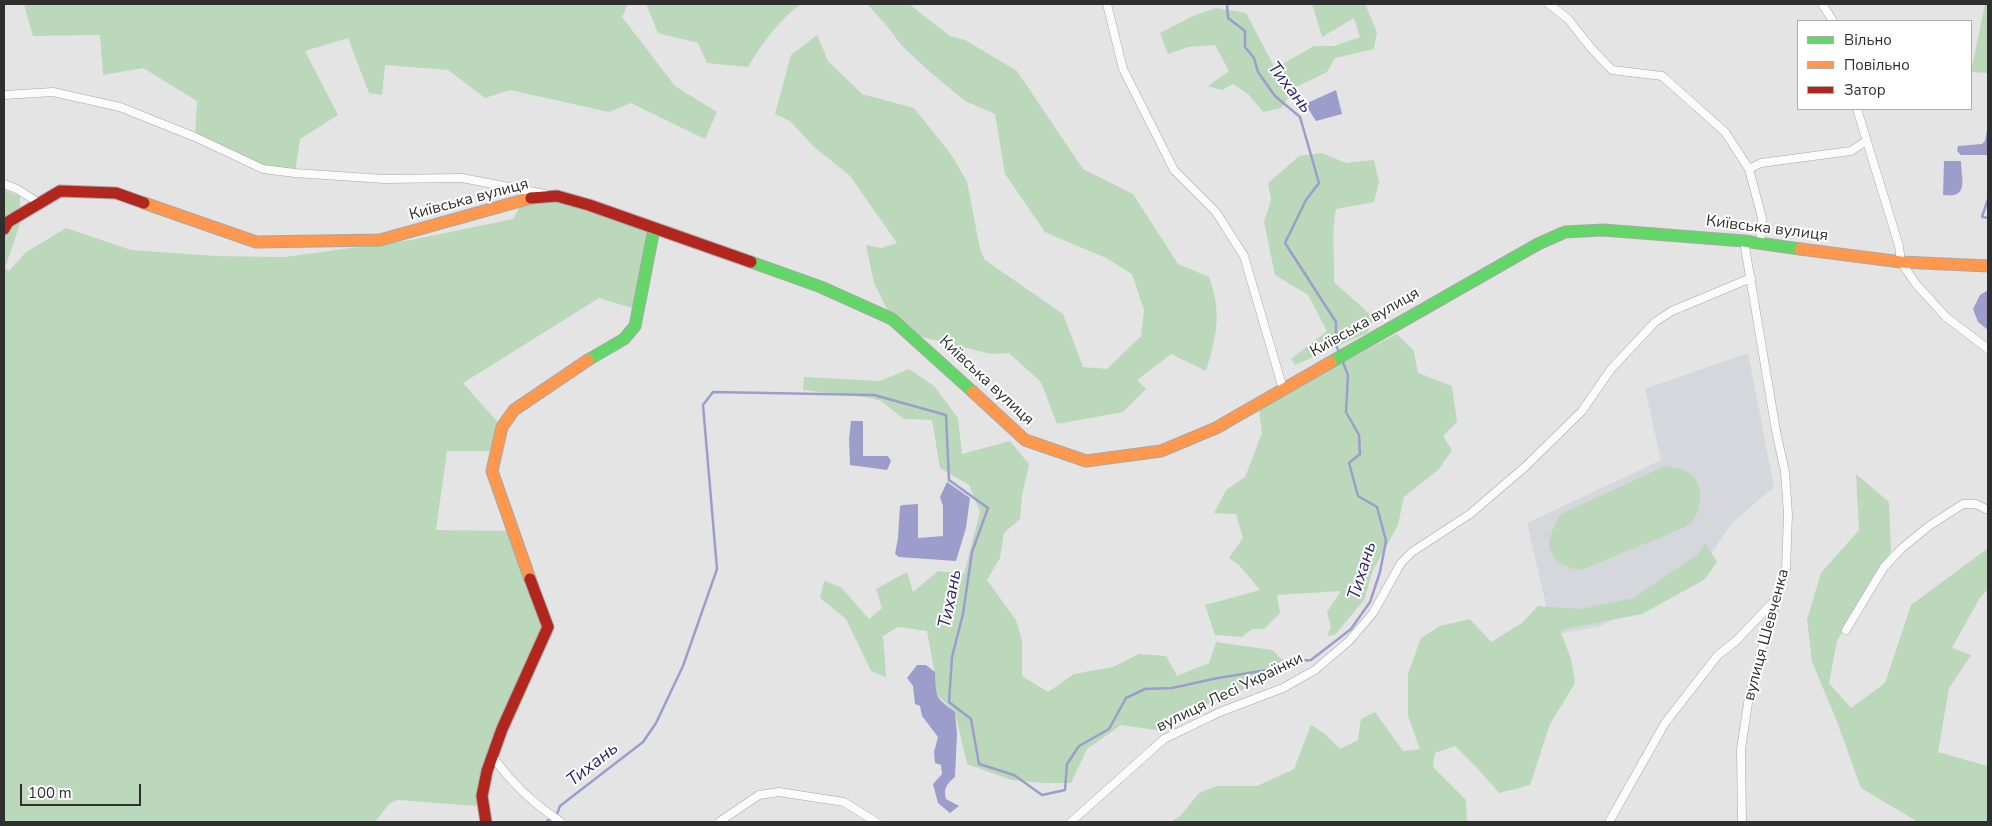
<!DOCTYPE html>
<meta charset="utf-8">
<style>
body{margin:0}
#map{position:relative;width:1992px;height:826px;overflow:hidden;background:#e4e4e5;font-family:"Nunito Sans",sans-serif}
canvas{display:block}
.frame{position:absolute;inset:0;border:5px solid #2f2f30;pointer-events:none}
.legend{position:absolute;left:1797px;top:20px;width:175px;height:90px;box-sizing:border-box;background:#fff;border:1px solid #acacac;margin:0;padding:6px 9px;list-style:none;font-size:15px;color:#2f2f30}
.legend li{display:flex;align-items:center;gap:10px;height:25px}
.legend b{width:25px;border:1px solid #acacac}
.scale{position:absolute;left:20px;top:784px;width:121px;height:22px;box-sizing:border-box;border:2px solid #2f2f30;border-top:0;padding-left:6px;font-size:15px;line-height:18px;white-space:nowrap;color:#2f2f30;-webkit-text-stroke:4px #fff;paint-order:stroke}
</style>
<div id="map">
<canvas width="1992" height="826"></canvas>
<div class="frame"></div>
<ul class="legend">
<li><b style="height:6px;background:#63d668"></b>Вільно</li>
<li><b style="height:6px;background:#ff974d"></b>Повільно</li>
<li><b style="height:6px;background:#b3261e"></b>Затор</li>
</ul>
<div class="scale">100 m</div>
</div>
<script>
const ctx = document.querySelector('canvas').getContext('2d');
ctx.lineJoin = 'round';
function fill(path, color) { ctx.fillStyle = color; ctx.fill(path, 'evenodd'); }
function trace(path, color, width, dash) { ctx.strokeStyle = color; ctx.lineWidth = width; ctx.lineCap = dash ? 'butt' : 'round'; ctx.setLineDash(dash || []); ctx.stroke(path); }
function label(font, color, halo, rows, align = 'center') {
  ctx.font = font + ' "Nunito Sans",sans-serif'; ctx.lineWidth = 4; ctx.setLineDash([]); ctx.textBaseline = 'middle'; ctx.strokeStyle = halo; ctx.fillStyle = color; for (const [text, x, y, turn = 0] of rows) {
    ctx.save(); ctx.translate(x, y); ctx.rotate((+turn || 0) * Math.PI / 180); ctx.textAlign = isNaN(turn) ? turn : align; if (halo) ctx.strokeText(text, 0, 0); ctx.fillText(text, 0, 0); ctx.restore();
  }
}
const built = new Path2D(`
 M1748,353L1774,487L1732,523L1713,551L1650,599L1601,626L1553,635L1527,523L1661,460L1645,389Z`);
const green = new Path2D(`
 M24,4H628L622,17L675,86L717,112L705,139L631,103L609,112L510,90L485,98L448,70L385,65L382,95L369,93L348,38L305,51L338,115L300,139L295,173L263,169L195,137L197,101L143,68L103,75L100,35L33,36Z
 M646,4H801C779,20 762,43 748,67L707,63L698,43L658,33Z
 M867,4H909L950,36L965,40L1017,71L1083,169L1133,194L1178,264L1209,277C1222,312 1217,336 1206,371L1171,354L1137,380L1146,389L1123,412L1057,424L1041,382L1009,353L991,354L910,334L892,319L874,283L866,245L881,248L897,243L850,176L813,146L790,121L775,114L791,55L817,35L828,61L862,94L914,108L950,153L967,181L980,249L985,260L1063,314L1083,367L1107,369L1141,336L1144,310L1132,274L1106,258L1045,232L1005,174L995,114L965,101L930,72L902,46L886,25Z
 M1312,4H1365L1377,32L1374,49L1335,58L1327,72L1296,87L1281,108L1263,112L1248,94L1233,84L1222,90L1208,86L1229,71L1215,45L1188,47L1168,54L1160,33L1193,16L1216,8L1246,13L1275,68L1314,46H1334L1360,37L1354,18L1322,37Z
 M1985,4H1988V73L1971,72Z
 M1322,153L1346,163L1374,160L1379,182L1374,202L1336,209C1331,233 1335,257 1334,282L1374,318L1367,333L1295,365L1291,359L1327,331L1308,295L1275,275L1264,222L1271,200L1268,183L1299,156Z
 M4,190L20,196V224L5,268L9,271L25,253L66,228L131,250L216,256L284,257L411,240L513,219L524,199L557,196L654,229L638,310L599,298L463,383L502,427L496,451H447L436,530L512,531L548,627L476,806L398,800L390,803L375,822H4Z
 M1397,334L1414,351L1418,373L1452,386L1457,422L1443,436L1452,450L1439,469L1404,497L1398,525L1373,570L1364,600L1335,635L1327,636L1331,627L1327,612L1341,591L1277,595L1280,613L1264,629H1252L1242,637L1215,635L1205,605L1260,590L1239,565L1229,558L1243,538L1236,514L1214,513L1226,490L1245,477L1262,433L1259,410L1333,367Z
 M909,369L934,386L958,418L962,454L1010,441L1029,464L1022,496L1020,519L1004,533L1000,558L987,580L1016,620L1022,640V676L1048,692L1074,674L1113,667L1139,654L1166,656L1177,676L1209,663L1216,642L1272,650L1290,667L1267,680L1206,705L1162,731L1121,725L1087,749L1071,783H1043L1011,780L967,764L955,712L935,693V675L927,631L898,627L883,636L886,677L871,671L846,619L820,598L824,581L841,587L869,619L882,608L876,589L907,572L913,592L938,571L964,574L980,512L969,485L940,468L932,420L904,419L881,401L871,398L803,390L804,377L880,381Z
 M1665,466C1673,468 1684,468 1691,474C1704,485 1702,510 1692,522C1689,526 1682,528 1678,530L1581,570C1544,564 1543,542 1561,514Z
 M1856,474L1889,502L1891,551L1837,641L1829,683L1851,708L1885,683L1911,605L1988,548V589L1979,599L1952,648L1971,655L1949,688L1938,752L1988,766V822H1918L1861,788L1836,719L1812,662L1807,620L1821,573L1859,530Z
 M1705,543L1717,562L1704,580L1642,614L1560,630L1571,659L1575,683L1550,724L1530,785L1499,793L1479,770L1455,746L1435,753L1433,767L1466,800L1467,822H1171L1181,815L1199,793L1217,786H1257L1294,769L1311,725L1324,733L1340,749L1358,740L1361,719L1375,712L1403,751L1420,749L1408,716V674L1421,638L1440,626L1470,619L1491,642L1522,623L1538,606L1580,609L1633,598L1698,554Z`);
const water = new Path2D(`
 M1336,90L1342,114L1316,121L1305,104Z
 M1988,125V155H1961L1957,151L1958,146L1982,144L1985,141Z
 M1944,161H1961C1961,178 1970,199 1943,195Z
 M1988,290V330L1978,322L1973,309L1980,295Z
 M851,421H863V456H888L891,461L887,470L850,465L849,439Z
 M947,482L970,498L966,528L956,561L899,557L895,554L898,538L900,506L903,505L918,504V538L943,536V506L940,497Z
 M917,665H926L935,672C936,698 935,697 955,712L957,734L955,777C947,784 943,788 946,799L959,806L950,813L938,803L933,784L942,774L941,765L935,763L934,752L938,737L922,716L920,706L915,704L913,686L907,678Z`);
const stream = new Path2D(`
 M1227,4L1228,18L1245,31V47L1254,58L1258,72L1275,96L1300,117L1319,183L1306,200L1285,243L1336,322V345L1339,352
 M1988,199L1982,217L1988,218
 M557,814L560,806L643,742L656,723L683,666L717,569L703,405L713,392L874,395L946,415L949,480L988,508L972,552L963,614L952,657L949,702L971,719L979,764L1014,775L1042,795L1065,790L1067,764L1079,746L1109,729L1126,698L1145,689L1172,688L1218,678L1273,669L1285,662L1311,660L1351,629L1370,602L1380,572L1386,541L1377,507L1358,496L1349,463L1360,454L1359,435L1346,412L1348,375L1342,360
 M546,822L550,819`);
const street = new Path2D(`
 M1107,4L1123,69L1174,170L1216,212L1244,256L1283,389
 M1549,4L1568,19L1591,48L1612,70L1662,76L1725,132L1749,169L1762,218L1760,243
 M1822,4L1833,21
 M4,95L53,92L120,107L195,137L263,169L295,173L384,179L462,178L545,194
 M1857,109L1899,246L1901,262L1916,284L1946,317L1988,349
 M1749,169L1761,163L1851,151L1866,141
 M4,184L17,189L39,203
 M1846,630L1884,567L1901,549L1929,526L1963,504H1976L1988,510
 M492,755C510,782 534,804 561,822
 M719,822L759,795L779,792L844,802L876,822
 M1071,822L1164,739L1220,712L1283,688L1315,670L1349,641L1373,613L1401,563L1412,552L1470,514L1526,466L1582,411L1611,369L1655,322L1672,311L1751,278
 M1609,822L1665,723L1718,655L1736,641L1774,601
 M1742,822L1741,749L1748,703L1766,632L1786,570L1788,514L1785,472L1776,431L1744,241`);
const fast = new Path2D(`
 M751,262L821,287L892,319L973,392
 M588,360L624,339L635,326L654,229
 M1331,362L1538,244L1565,232L1603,230L1744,241L1800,249`);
const slow = new Path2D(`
 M144,203L256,242L380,240L531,198
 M1800,249L1901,262L1988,266
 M973,392L1025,440L1086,461L1161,451L1216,428L1331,362
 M530,579L492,471L502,427L514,410L588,360`);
const jam = new Path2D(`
 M531,198L557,196L589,205L751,262
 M4,229L8,222L60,191L116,193L144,203
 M486,822L482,796L487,771L502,729L548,627L530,579`);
const streetNames = [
 ["Київська вулиця",469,200,-15],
 ["Київська вулиця",1767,229,7],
 ["Київська вулиця",1365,323,-30],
 ["Київська вулиця",986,381,43],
 ["вулиця Шевченка",1767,635,-75],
 ["вулиця Лесі Українки",1230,693,-26]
];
const waterNames = [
 ["Тихань",1289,88,52],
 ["Тихань",1363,571,-73],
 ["Тихань",951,599,-79],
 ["Тихань",593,765,-38]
];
fill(built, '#d6d7dd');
fill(green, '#bbd8bb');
fill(water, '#9d9dcc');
trace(stream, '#9d9dcc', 2.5);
trace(street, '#a7a7a8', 9);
trace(fast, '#a7a7a8', 13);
trace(slow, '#a7a7a8', 13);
trace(jam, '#a7a7a8', 13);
trace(street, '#fbfbfb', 8);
trace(fast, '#63d668', 11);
trace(slow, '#ff974d', 11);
trace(jam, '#b3261e', 11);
label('16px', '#2f2f30', '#fff', streetNames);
label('italic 18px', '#2e2373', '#fff', waterNames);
</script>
